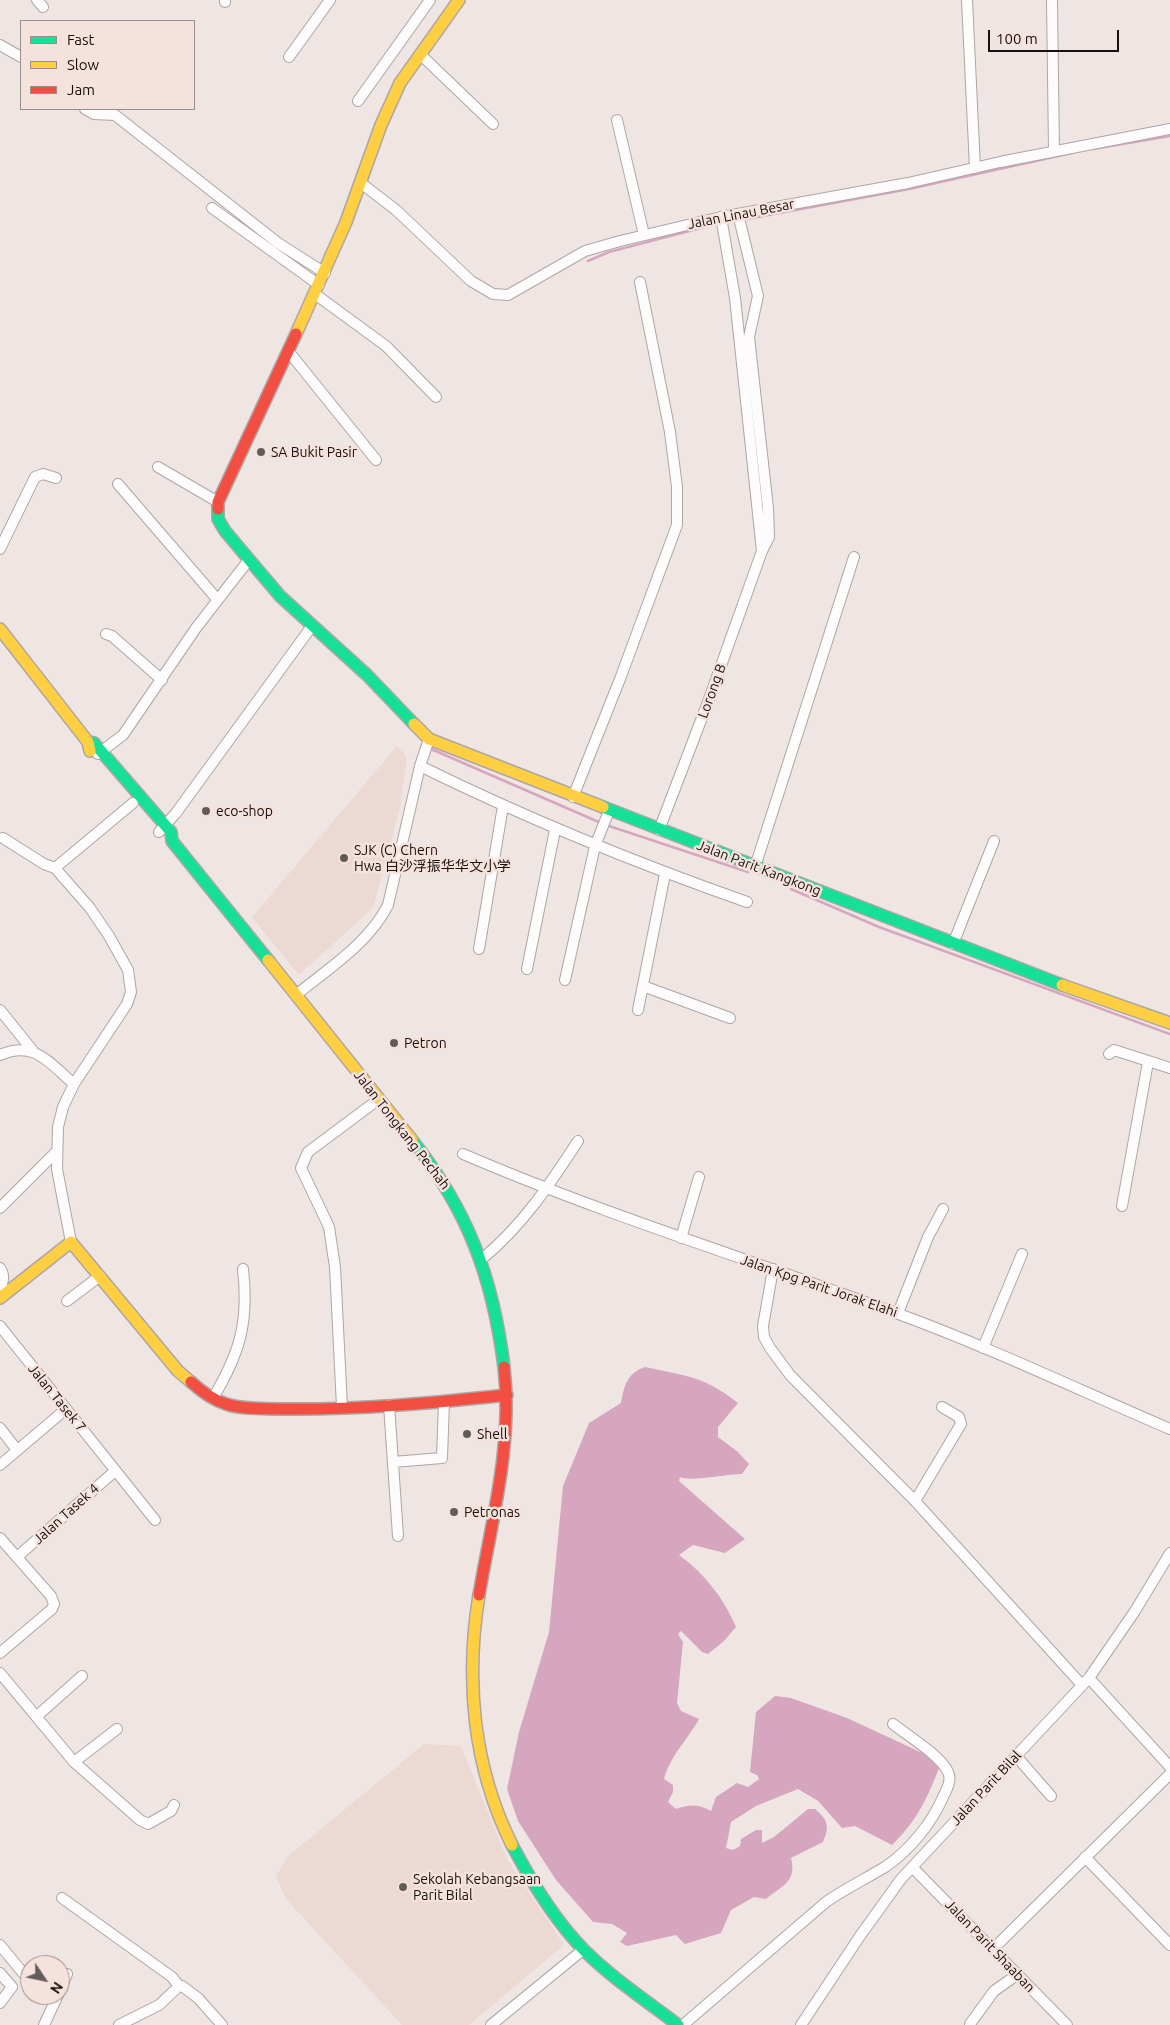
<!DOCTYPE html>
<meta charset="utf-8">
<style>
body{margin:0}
#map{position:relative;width:1170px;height:2025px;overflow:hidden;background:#efe6e3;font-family:Ubuntu,sans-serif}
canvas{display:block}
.legend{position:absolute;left:20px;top:20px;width:175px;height:90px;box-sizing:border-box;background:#f5e2dd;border:1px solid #9c8e8a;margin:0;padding:6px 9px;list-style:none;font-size:15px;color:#16100e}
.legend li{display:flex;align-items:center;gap:10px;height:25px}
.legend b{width:25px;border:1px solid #9c8e8a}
.north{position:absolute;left:20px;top:1955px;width:50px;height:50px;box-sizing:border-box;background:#f5e2dd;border:1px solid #9c8e8a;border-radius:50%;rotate:124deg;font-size:14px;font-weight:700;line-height:20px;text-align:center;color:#16100e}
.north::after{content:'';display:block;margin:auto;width:18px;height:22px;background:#625b59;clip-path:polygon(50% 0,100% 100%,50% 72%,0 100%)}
.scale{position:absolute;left:988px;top:30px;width:131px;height:22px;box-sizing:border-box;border:2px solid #16100e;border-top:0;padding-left:6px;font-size:15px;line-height:18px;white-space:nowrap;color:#16100e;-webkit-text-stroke:4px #f5e2dd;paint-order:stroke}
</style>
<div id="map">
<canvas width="1170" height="2025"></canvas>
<ul class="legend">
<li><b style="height:6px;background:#16e098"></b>Fast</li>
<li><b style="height:6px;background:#ffcf43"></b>Slow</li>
<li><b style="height:6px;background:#f24e42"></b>Jam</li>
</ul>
<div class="north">N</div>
<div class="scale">100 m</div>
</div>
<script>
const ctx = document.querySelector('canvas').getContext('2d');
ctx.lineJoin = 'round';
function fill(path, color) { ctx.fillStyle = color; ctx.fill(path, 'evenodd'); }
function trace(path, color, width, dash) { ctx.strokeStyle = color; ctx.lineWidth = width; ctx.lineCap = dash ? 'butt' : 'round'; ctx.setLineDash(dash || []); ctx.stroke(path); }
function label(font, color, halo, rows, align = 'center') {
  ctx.font = font + ' Ubuntu,"Noto Sans SC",sans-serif'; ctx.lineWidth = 5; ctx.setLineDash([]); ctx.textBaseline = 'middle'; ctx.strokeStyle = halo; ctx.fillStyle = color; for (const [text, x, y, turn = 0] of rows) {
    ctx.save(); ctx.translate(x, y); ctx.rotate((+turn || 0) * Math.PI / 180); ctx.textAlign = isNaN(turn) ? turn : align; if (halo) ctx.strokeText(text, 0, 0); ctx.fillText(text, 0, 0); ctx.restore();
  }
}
const built = new Path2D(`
 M397,746L407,757L400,808L373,908L299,975L252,917Z
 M424,1744L461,1746L507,1859L564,1945L469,2025H402L286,1899L276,1876L288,1856Z`);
const water = new Path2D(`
 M645,1367C686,1376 704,1376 738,1403L718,1427V1437L738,1452L749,1464L742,1474C728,1474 689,1482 680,1477L679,1481L745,1539L725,1553L693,1545L679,1555C705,1574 723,1597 736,1627L724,1641L708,1654L702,1652L681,1631L678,1634L683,1642L677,1703L681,1711L699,1719C688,1739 670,1756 664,1779L673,1785V1792L668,1802L676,1809C690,1804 698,1804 711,1811L716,1797L737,1783L748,1787L759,1779L757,1775L750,1772L756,1712L775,1696L791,1698L847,1718L929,1756L939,1768C927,1799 916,1822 892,1845L855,1826L842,1828L818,1801L798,1789L756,1806L731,1822L726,1848L733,1850L740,1846L741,1839L756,1830H762V1843L774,1837L808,1809H815C828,1820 830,1826 823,1842L791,1858C797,1882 783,1885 766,1899L754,1897L731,1910L721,1933L685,1944L676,1935L627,1946L620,1942L627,1933L612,1924L593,1922L556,1880L518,1821L507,1789L519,1732L549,1632L563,1486L589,1423L621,1403C624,1386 627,1373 645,1367Z`);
const stream = new Path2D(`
 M1093,149L1170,136
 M742,220L909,189L1072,153
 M725,222L737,220
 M588,261L609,252L720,223
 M431,749L601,823
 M606,825L748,872
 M791,889L879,927L1170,1034`);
const street = new Path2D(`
 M37,0L43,7
 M225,0V2
 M967,0L975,168
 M1052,0L1054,151
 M0,45L21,57
 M420,54L493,124
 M289,57L330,0
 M358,101L430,0
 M85,109L94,114L115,115L278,243L325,273
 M617,120L644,235
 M361,183L396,210L471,281L493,294L508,295L585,251L620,241L721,217L908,183L1000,162L1170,129
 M212,208L319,285
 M721,217L735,298L762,551
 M315,294L386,346L436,397
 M289,352L376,460
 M158,467L218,502
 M118,484L217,599
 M0,549L35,477L43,474L56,478
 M106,634L112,636L162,680
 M98,754L123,735L196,628L248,561
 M420,766C528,819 633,862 747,902
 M573,797L620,679L677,525V487L670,432L640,282
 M659,830L708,702L762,551L769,537L768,508L749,337L758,296L738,214
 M159,832L176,813L312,626
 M3,838L44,864L55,868L90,908L109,936L128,970L131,992L127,1004L74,1084L63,1107L58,1127L57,1169L71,1242
 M755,867L854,557
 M55,868L133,803
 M953,944L994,841
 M479,949L503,806
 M527,969L555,830
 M565,980L595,846L609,811
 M643,986L730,1018
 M296,995C328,969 369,943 388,905L420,766L429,739
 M0,1010L33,1051
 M638,1010L665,874
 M1109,1054L1114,1050L1170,1068
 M0,1055C35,1040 49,1063 74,1084
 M463,1154C605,1215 752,1260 896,1313C989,1347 1079,1390 1170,1429
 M1122,1206L1148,1062
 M0,1208L56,1152
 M681,1238L699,1177
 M483,1258C523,1225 550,1184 578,1141
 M0,1268C5,1275 3,1282 0,1290
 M773,1269L763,1326L764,1337L770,1348L790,1375L915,1501L1082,1685
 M67,1301L100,1276
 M898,1313L928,1237L943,1209
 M0,1326L155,1520
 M983,1348L1022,1254
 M213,1398C240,1353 249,1322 243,1269
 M389,1405L398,1536
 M342,1407L335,1267L329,1227L301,1168L308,1152L379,1099
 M0,1428L17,1450
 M393,1462L442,1458L444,1402
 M0,1465L66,1409
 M915,1501L961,1424L959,1417L942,1407
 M0,1538L51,1596L54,1604L52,1609L0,1653
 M17,1557L115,1471
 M0,1673L74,1762L140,1820L148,1824L171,1811L174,1805
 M1089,1678L1170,1767
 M37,1716L82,1676
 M1016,1756L1051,1796
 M74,1762L117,1729
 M1085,1857L1170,1945
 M912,1867L1067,2025
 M62,1898L172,1977L179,1986
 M0,1945L23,1973
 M993,1949L1170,1774
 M0,1973L12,1987L0,2003
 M60,1990L67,1974
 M970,2024L994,1991L1018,1974
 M44,2025L58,1995
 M119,2025L159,2005L179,1986H182L198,1998L222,2025
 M491,2025L584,1949
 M683,2025L826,1902C845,1889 865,1879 885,1867C909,1851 932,1823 943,1797C947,1789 952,1780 948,1772C941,1756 907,1735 893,1724
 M801,2025L860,1936L901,1879L1089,1678L1135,1611L1170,1553`);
const fast = new Path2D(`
 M218,509V519L225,531L280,596L367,675L414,724
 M88,742L94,743L171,832L172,841L268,960
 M603,807L1062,985
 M412,1140C468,1210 493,1278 504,1367
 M512,1845C532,1883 555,1921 585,1951C613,1979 647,2001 678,2025`);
const slow = new Path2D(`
 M296,334L346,222L381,125L400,83L459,0
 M0,629L88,742L90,751
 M414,724L429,739L603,807
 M268,960L412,1140
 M1062,985L1170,1023
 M0,1298L71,1242L178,1371L191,1382
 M479,1595C465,1680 473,1767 512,1845`);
const jam = new Path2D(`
 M218,509V502L296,334
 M191,1382C201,1391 213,1400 226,1404C244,1410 264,1408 283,1409C357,1410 433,1403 507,1395
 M479,1595C492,1519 513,1444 504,1367`);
const markers = [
 [261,452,5,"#625b59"],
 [206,811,5,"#625b59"],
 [344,858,5,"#625b59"],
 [394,1043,5,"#625b59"],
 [467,1434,5,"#625b59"],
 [454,1512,5,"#625b59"],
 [403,1887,5,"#625b59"]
];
const streetNames = [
 ["Jalan Linau Besar",741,214,-11],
 ["Lorong B",712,691,-70],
 ["Jalan Parit Kangkong",759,868,21],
 ["Jalan Tongkang Pechah",402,1130,52],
 ["Jalan Kpg Parit Jorak Elahi",819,1286,19],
 ["Jalan Tasek 7",57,1398,51],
 ["Jalan Tasek 4",66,1514,-42],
 ["Jalan Parit Bilal",986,1788,-47],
 ["Jalan Parit Shaaban",990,1946,46]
];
const poiNames = [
 ["SA Bukit Pasir",271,452],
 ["eco-shop",216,811],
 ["SJK (C) Chern",354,850],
 ["Hwa 白沙浮振华华文小学",354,866],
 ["Petron",404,1043],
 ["Shell",477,1434],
 ["Petronas",464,1512],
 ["Sekolah Kebangsaan",413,1879],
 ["Parit Bilal",413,1895]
];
fill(built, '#ecd9d3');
fill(water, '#d6a6bf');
trace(stream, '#d6a6bf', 2.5);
trace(street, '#ada6a4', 12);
trace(fast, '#ada6a4', 14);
trace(slow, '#ada6a4', 14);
trace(jam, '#ada6a4', 14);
trace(street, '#fdfbfb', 10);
trace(fast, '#16e098', 11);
trace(slow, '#ffcf43', 11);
trace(jam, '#f24e42', 11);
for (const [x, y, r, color] of markers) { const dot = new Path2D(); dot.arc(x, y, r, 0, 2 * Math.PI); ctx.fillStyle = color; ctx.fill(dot); trace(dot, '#f5e2dd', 2); }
label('14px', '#16100e', '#f5e2dd', streetNames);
label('14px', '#16100e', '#f5e2dd', poiNames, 'left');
</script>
